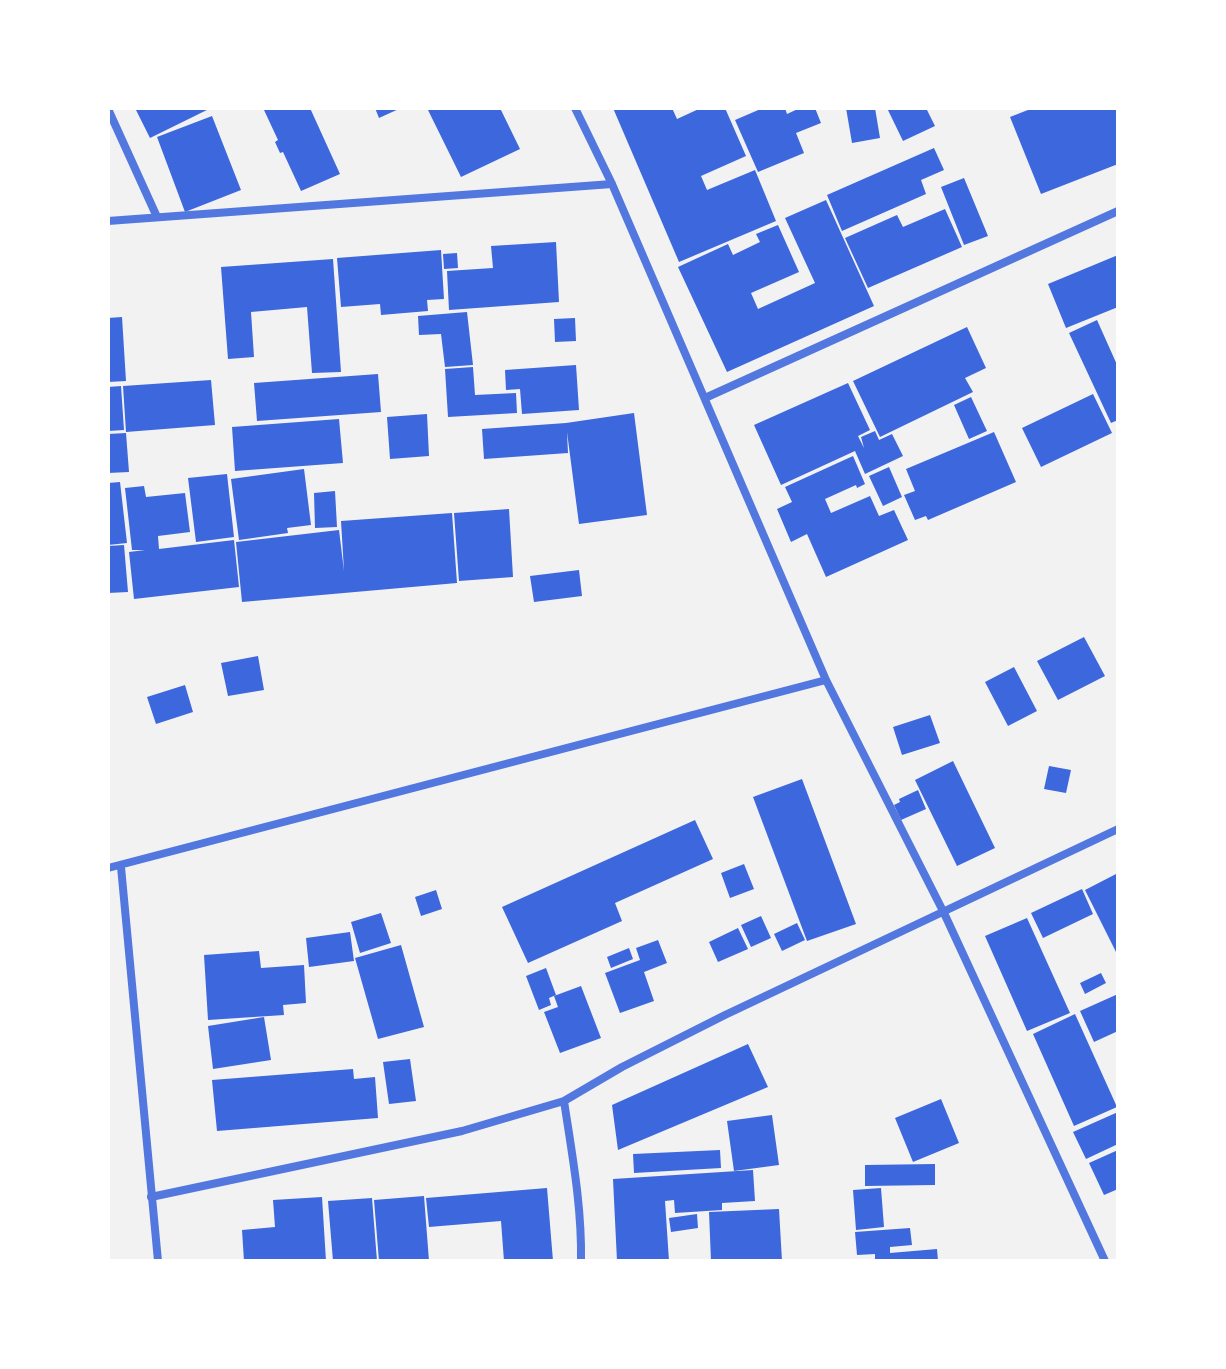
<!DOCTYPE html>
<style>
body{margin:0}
#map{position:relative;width:1226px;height:1369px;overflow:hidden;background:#f2f2f2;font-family:"Exo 2",sans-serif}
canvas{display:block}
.frame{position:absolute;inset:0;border:110px solid #fff;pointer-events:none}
</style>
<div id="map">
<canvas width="1226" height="1369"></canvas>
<div class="frame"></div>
</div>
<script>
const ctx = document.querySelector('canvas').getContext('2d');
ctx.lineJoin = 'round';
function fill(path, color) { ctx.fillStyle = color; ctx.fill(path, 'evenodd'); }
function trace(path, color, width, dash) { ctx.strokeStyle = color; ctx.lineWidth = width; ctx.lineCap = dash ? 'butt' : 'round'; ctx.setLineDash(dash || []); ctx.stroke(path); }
const building = new Path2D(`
 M135,108H211L150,138Z
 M268,108H310L340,174L301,191L283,152L280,153L275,142L278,140L264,110Z
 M375,108H401L379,118Z
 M431,108H500L520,149L461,177L428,110Z
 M613,108H672L677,119L701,108H725L746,156L701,176L707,190L755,170L776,221L679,262Z
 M763,108H785L787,114L800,108H815L821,123L796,133L804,153L758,172L735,120Z
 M846,108H875L880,138L852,143Z
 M887,108H926L935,126L903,141Z
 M1033,108H1118V164L1041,194L1010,117Z
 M212,116L241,190L185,212L157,137Z
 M934,148L944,170L921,180L926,194L842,231L827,195Z
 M964,178L988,236L964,245L941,187Z
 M826,200L874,306L727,372L678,267L728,244L733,255L760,242L756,234L778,225L799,272L751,293L758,309L815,283L785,218Z
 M945,209L962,247L868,288L845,238L897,215L903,227Z
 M556,242L559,302L449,310L447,271L493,268L491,246Z
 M441,250L444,299L427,300L428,311L381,315L380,304L341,307L337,258Z
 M457,253L458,268L444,269L443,254Z
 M1118,255V307L1066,328L1048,284Z
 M333,259L341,372L312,373L307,307L251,312L254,357L228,359L221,267Z
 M467,312L473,365L445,367L441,334L419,335L418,316Z
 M122,317L126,381L108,382V318Z
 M575,318L576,341L555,342L554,319Z
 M1097,320L1118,367V420L1111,423L1069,333Z
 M967,327L986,368L965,378L973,392L880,437L853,381Z
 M576,365L579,410L522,414L520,389L506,390L505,370Z
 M473,367L475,395L516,393L517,413L448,417L445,369Z
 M378,374L381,412L257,421L254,383Z
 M211,380L215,425L126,432L123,386Z
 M848,383L870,430L858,436L864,448L861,437L875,431L879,440L892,434L903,456L865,474L855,451L781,485L754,425Z
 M121,386L124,430L108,431V387Z
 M1093,394L1112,433L1041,467L1022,428Z
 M971,397L987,431L969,439L954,405Z
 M634,413L647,515L579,524L567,432L568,453L484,459L482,429L566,423Z
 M427,414L429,456L390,459L387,417Z
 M339,419L343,463L235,471L232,427Z
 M994,432L1016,482L928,520L926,516L915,520L904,495L915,491L906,469Z
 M126,433L129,472L108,473V434Z
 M853,456L865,484L857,488L856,485L825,499L831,513L870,496L879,516L894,510L908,540L826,577L807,534L791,542L777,509L792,502L785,487Z
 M889,467L902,497L883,506L869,476Z
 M304,469L311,525L287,528L288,533L239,540L231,479Z
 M227,474L234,537L196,542L188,478Z
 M120,482L127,543L108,545V483Z
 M144,486L146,497L185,493L190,532L158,536L159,549L234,540L239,587L134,599L129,552L145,550H132L125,488Z
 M335,491L337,527L315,528L314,493Z
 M509,509L513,577L459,581L454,513Z
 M452,513L457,583L242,602L236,542L339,530L344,571L341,521Z
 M124,545L128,592L108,593V546Z
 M579,570L582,596L534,602L530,576Z
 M1084,637L1105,676L1058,700L1037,661Z
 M258,656L264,690L228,696L221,663Z
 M1014,667L1037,711L1008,726L985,682Z
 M185,685L193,712L156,724L147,697Z
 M930,715L940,743L902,755L893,727Z
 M953,761L995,848L957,866L915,780Z
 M1049,766L1071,770L1066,793L1044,789Z
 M802,779L856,924L807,941L753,797Z
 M918,790L926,809L901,820L894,805L900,802L899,799Z
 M695,820L713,859L615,903L622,921L528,963L502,907Z
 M744,864L754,889L730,898L721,873Z
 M1118,873V956L1085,890Z
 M1082,889L1093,914L1043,938L1031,913Z
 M436,890L442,909L421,916L415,897Z
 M381,913L391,943L360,953L351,922Z
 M761,916L771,938L751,947L741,925Z
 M1027,918L1070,1013L1027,1031L985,936Z
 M797,923L805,940L782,951L774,934Z
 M738,928L748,949L718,962L709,942Z
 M350,932L354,961L309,967L306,938Z
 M658,940L667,963L644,972L654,1001L620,1013L605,973L640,960L636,948Z
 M401,945L424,1027L378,1039L355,958Z
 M629,948L633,959L611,968L607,957Z
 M259,951L261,968L304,965L306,1003L283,1005L284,1015L208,1020L204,955Z
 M546,968L556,995L549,998L551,1005L539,1010L526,976Z
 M1101,973L1106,983L1085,994L1080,983Z
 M581,986L601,1038L560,1053L544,1012L558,1007L554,996Z
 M1118,994V1031L1094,1042L1080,1011Z
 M1075,1014L1117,1107L1074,1126L1033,1034Z
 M264,1017L271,1060L213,1069L208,1026Z
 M748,1044L768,1087L618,1150L612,1105Z
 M410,1059L416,1101L389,1104L383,1062Z
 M353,1069L354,1079L375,1077L378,1118L217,1131L212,1080Z
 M941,1099L959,1143L913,1162L895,1118Z
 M1118,1112V1144L1086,1159L1073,1132Z
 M772,1115L779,1165L734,1171L727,1121Z
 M720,1150L721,1168L634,1173L633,1154Z
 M1118,1150V1189L1104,1195L1089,1163Z
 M935,1164V1185L865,1186V1165Z
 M753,1170L755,1201L722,1203V1210L675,1213L674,1200L665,1201L669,1261H617L613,1179Z
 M547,1188L553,1261H504L501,1221L429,1227L426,1198Z
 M881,1188L884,1227L856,1230L853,1190Z
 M424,1196L429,1261H379L374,1200Z
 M322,1197L326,1261H244L242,1230L275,1227L273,1200Z
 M372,1198L377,1261H333L328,1201Z
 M779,1209L782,1261H711L709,1212Z
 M697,1214L698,1228L671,1232L669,1218Z
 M910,1228L912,1245L890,1247V1253L937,1249L938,1261H875V1254L857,1255L855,1232Z`);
const minor = new Path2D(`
 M575,108L612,184L826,680L944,913L1105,1261
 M108,109L157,217
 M108,221L612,184
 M705,398L1118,211
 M121,867L158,1261
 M108,868L826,680
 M564,1101C572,1154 582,1207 581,1261
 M151,1197L462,1131L564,1101L622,1067L725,1015L1118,829`);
fill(building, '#3d67dc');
trace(minor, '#5277de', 8);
</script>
